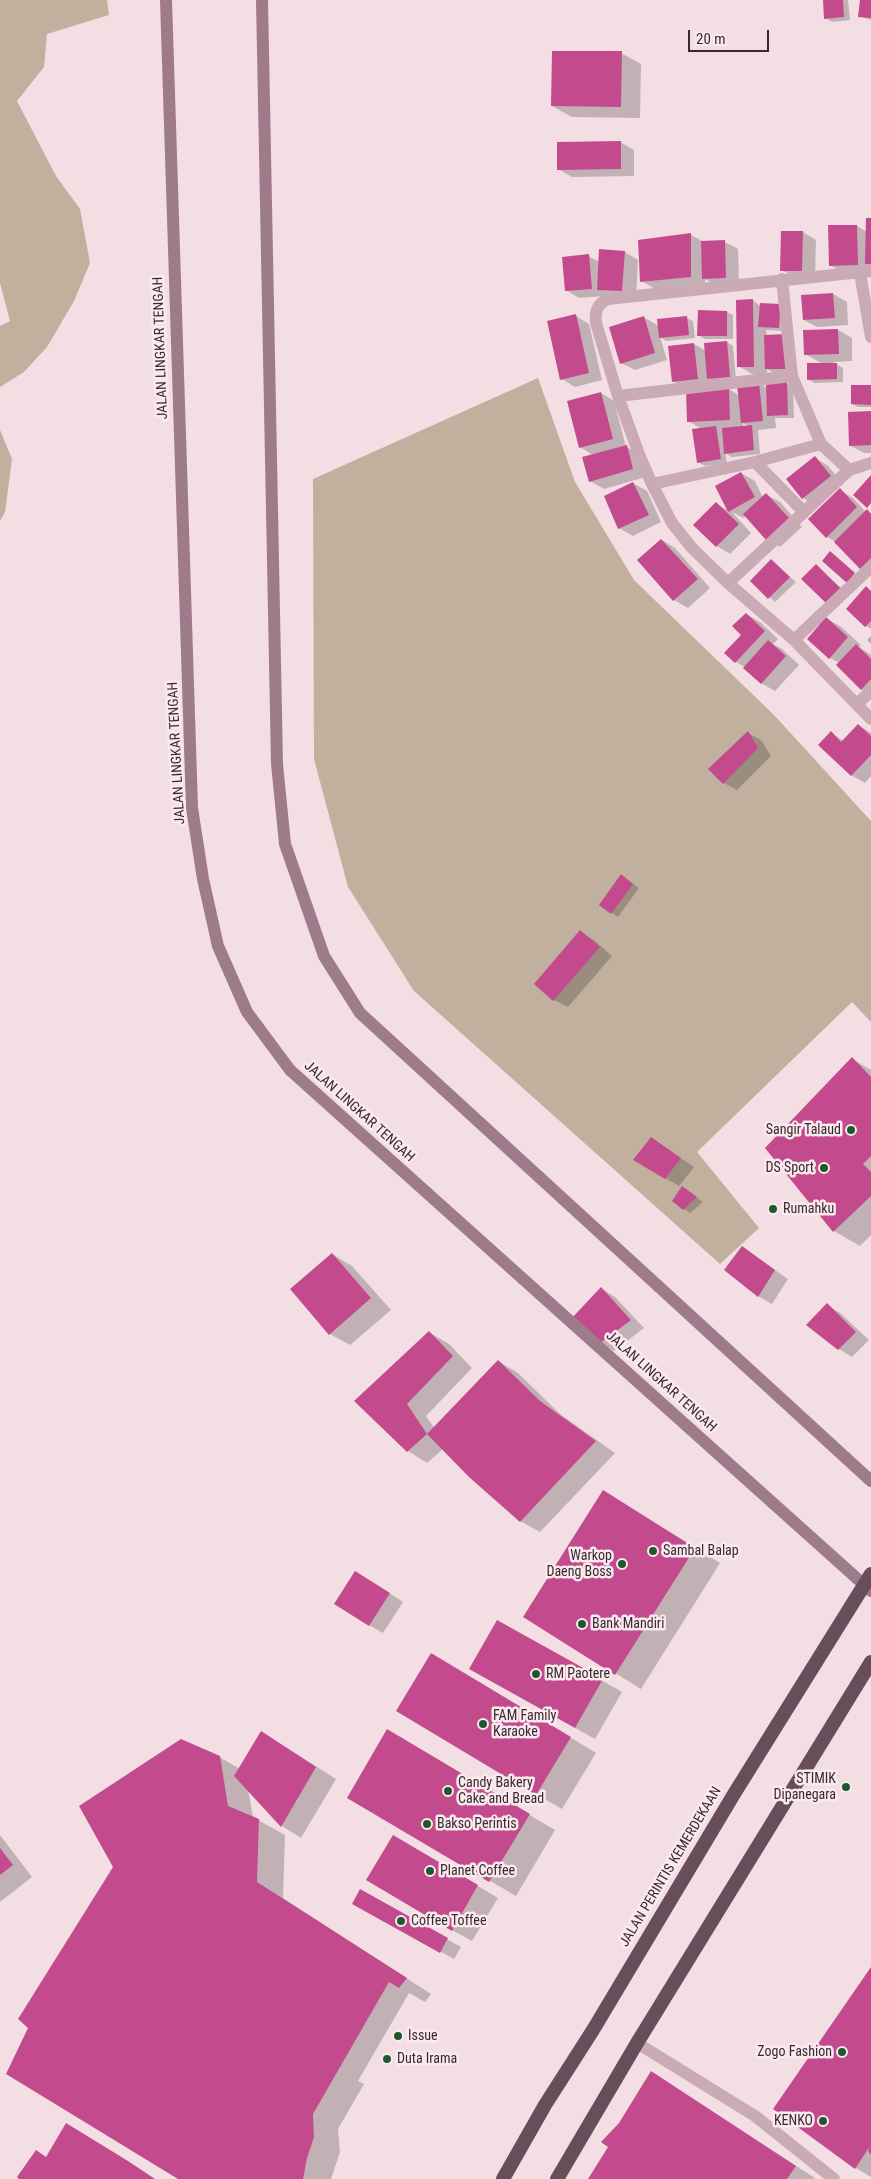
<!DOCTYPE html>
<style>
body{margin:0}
#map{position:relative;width:871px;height:2179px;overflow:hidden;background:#f2dee3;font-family:"Roboto Condensed",sans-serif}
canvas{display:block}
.scale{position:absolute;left:688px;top:30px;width:81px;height:22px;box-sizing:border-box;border:2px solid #382930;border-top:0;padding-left:6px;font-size:15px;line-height:18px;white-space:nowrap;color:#382930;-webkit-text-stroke:4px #faeaee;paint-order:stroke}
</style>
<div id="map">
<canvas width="871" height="2179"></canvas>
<div class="scale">20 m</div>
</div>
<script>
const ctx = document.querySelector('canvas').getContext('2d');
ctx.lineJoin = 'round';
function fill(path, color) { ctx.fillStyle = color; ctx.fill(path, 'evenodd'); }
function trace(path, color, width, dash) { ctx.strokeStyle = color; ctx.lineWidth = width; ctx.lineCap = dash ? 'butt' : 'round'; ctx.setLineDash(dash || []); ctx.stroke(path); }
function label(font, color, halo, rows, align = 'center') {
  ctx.font = font + ' "Roboto Condensed",sans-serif'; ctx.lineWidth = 5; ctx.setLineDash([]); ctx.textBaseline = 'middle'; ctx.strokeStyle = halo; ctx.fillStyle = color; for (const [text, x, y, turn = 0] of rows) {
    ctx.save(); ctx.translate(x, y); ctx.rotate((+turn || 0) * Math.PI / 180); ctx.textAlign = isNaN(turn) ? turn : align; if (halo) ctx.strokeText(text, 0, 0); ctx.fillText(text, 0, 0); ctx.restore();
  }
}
const green = new Path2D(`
 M0,0H107L109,15L47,34L44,67L17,101L56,176L80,209L90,263L74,301L47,347L24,372L0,387V326L10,321L0,283Z
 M538,378L575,482L634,580L774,715L871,821V1022L852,1002L697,1152L759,1228L720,1264L414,991L348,887L314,759L313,479Z
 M0,430L12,459L5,512L0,521Z`);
const shadow = new Path2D(`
 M824,0H848L850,20L832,22L826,18Z
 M861,0H871V20L859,16Z
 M621,53L641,64L640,118L572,117L552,106Z
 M620,142L634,150V176L572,177L558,169Z
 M871,220V272L844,273L830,265V227L857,226L867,232Z
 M803,232L816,240L815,278H795L782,270Z
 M691,235L704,242H725L738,249L739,285L717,286L705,279V284L655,289L642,281Z
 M625,252L638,260L636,298L611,297L604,293L605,296L579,298L566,290L588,256L600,262Z
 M833,294L847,302L848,325L817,327L804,320L802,296Z
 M752,300L761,306L787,309L785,331L766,330L767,336L794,372H772L767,369V374H752L738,366Z
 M727,312L733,315V339H705L698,335Z
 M576,316L589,324L602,380L575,387L562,379Z
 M643,317L659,326L686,318L693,321L695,338L666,341L660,337L667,360L635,370L621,363Z
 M838,330L852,338V361L833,362L843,368V382L815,383L808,379L823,364L805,354V332Z
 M727,342L733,346L736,380L686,389L673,381L694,344L706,351Z
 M759,383L767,388L787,383L793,387L794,418H775L776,428L758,430L760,454L732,457L725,453L727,463L705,466L698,462L702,429L688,421L729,389L740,396ZM743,423L750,427H743Z
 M871,386V407H858L852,404Z
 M601,393L614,401L626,447L641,454L646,477L604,489L590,481L594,456L580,447Z
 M871,412V453H864L851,446Z
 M815,458L828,466L843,484L816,506L803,498Z
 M741,473L755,481L763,498L767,495L780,502L802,527L780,547L767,539L747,516L743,518L732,512L751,533L730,554L717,546L716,504L729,511Z
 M633,483L647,491L661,522L633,536L619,528Z
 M840,490L853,498L866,512L871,513V574L836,542L827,537Z
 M662,540L675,548L710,588L688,608L674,600Z
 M771,561L796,582L775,602L752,581Z
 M816,566L846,592L833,605Z
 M866,588L871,591V629L866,626Z
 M746,614L760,622L778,639L773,644L782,649L799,665L775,691L761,683L745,667L736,662Z
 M827,619L840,626L861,645L859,647L871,655V695L861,689L839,663L830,658Z
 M871,636V644L867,640Z
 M858,725L871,733V776L865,783L851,775L831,733L844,741Z
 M748,733L761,740L771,756L737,790L724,783Z
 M622,876L639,888L618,917L612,913Z
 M580,932L594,940L612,956L568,1007L554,1000L536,984Z
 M852,1059L871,1070V1235L860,1246L834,1231Z
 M651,1138L694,1167L679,1186L635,1160Z
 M683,1187L703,1202L690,1213L684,1209Z
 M743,1248L788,1279L772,1304L758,1296Z
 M332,1254L352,1266L391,1310L350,1345L330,1334Z
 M602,1289L615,1297L644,1328L614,1351L600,1343Z
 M827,1305L840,1313L869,1340L852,1357L839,1349L808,1325Z
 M430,1333L449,1344L472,1368L426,1416L435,1429L498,1361L518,1373L560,1414L615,1453L540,1532L520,1521L443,1449L427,1463L408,1451L356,1401Z
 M604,1491L720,1563L641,1689L525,1617Z
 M369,1580L403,1602L383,1633L369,1625Z
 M498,1621L622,1692L595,1739L471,1669Z
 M457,1669L596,1753L562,1809L536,1794Z
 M262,1732L336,1779L301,1838L282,1826L248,1789L253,1817L285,1835L283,1898L431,1994L425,2002L409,1993L358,2081L364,2084L338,2129L340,2152L331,2179H180L219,1757L240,1769Z
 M413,1746L555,1830L516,1896L348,1798Z
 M0,1835L32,1877L0,1902Z
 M414,1848L498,1898L472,1941L452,1930Z
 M360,1891L461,1947L454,1959L354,1904Z
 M871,1969V2177L856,2168L775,2109Z
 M671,2085L815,2178L814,2179H590Z`);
const building = new Path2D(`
 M823,0H843L844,17L824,19Z
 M860,0H871V18L858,17Z
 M552,51H622L621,107L551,106Z
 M621,141V169L557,170V142Z
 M866,218H871V264H865Z
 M828,225H857L858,265L829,266Z
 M781,231H803L802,271H780Z
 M691,233V277L640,282L638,240Z
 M725,240L726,278L702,279L701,241Z
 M599,249L625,251L622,291L597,290Z
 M589,254L592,289L565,291L562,257Z
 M833,293L835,318L803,320L801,295Z
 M753,299L754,367H737L736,300Z
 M760,303L781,304L779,328L758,327Z
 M698,310L727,311V336H697Z
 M576,314L589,373L560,380L547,321Z
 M644,316L655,353L620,364L609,327Z
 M687,316L689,335L659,338L657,319Z
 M838,329L839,354L804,355L803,330Z
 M787,334V369H765L764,335Z
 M727,341L730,377L707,379L704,343Z
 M694,343L698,379L672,382L668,346Z
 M807,363H837V379L807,380Z
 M759,382L763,421L741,423L737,384Z
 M787,382L788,415L767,416L766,383Z
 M851,385H871V405L851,404Z
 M729,388L730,420L687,422L686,390Z
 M601,392L613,439L579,448L567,401Z
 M871,411V445L849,446L848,412Z
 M752,425L754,450L724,454L722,428Z
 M716,426L721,459L697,463L692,429Z
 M627,445L633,469L589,482L582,457Z
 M815,456L831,476L802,499L786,479Z
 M741,472L755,497L728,512L715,486Z
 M871,475V503L867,508L853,495Z
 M633,482L649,515L618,529L604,496Z
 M840,488L857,507L826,538L808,519Z
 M766,493L790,519L766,540L743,514Z
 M716,502L739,524L716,547L693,525Z
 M867,509L871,514V558L860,569L834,542Z
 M661,539L698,579L673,601L637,560Z
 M830,551L855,573L847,583L822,561Z
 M771,559L790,577L768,599L750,581Z
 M816,564L840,588L826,603L801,579Z
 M866,586L871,591V621L865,627L846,609Z
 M746,613L765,631L735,663L724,653L741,635L732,626Z
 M826,617L848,637L829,659L807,639Z
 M768,640L786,656L761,684L743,668Z
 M856,644L871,659V679L861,690L836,665Z
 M858,724L871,736V755L851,776L818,745L831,731L841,742Z
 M748,731L758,748L723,784L708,769Z
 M621,874L633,884L611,914L599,905Z
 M580,930L600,947L553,1001L534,984Z
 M852,1057L871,1077V1156L863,1164L871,1172V1196L833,1232L765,1148Z
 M651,1137L681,1158L665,1179L633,1160Z
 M682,1186L697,1197L683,1210L672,1201Z
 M742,1246L775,1270L758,1297L724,1270Z
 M332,1253L371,1298L329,1335L290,1289Z
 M601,1287L631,1320L599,1344L571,1319Z
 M827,1303L856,1332L838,1350L806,1325Z
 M429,1331L453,1356L407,1404L427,1434L407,1452L354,1401Z
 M498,1360L540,1401L596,1441L520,1522L469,1477L427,1434Z
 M603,1490L695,1548L615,1675L523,1617Z
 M355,1571L390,1593L369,1626L334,1604Z
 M497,1620L603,1679L575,1728L469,1669Z
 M431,1653L571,1737L536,1795L396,1711Z
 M387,1729L530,1814L489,1882L347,1798Z
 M261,1731L316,1767L281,1827L234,1776Z
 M181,1739L220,1756L228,1806L259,1819L257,1882L407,1978L399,1988L389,1982L313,2114L314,2137L307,2158L303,2179H178L6,2074L28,2028L18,2019L113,1867L79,1806Z
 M393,1835L478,1885L452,1931L366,1880Z
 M0,1848L13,1865L0,1875Z
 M360,1889L448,1938L440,1953L352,1904Z
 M871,1967V2155L868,2151L870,2146L855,2169L773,2109Z
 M651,2071L796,2166L787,2179H588L608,2147L601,2142L619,2123Z
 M66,2123L128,2161L155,2179H19L17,2177L36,2150L46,2157Z`);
const minor = new Path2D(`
 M871,271L608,299C597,304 595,311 596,323L618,396L640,457L652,484L672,523L692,548L728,583L794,640L871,719
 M860,273L871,337
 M782,279L792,376L821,444
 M618,396L792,376
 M755,462L804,512
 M652,484L755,462L821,444L849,470L871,463
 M728,583L849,470
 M794,640L871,567
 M857,704L871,691
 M637,2043L755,2116L834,2179`);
const secondary = new Path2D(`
 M166,0L192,808L203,879L218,946L247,1012L290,1070L871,1591
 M262,0L277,764L285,844L324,956L360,1013L871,1481`);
const trunk = new Path2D(`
 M503,2179L545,2105L593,2030L734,1794L871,1574
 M557,2179L637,2043L871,1662`);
const markers = [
 [851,1130,5,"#1f582e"],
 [824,1168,5,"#1f582e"],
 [773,1209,5,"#1f582e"],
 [653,1551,5,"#1f582e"],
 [622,1564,5,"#1f582e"],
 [582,1624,5,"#1f582e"],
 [536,1674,5,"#1f582e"],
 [483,1724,5,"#1f582e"],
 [846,1787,5,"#1f582e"],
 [448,1791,5,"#1f582e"],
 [427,1824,5,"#1f582e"],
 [430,1871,5,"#1f582e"],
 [401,1921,5,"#1f582e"],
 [398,2036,5,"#1f582e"],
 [842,2052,5,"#1f582e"],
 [387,2059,5,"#1f582e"],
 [823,2121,5,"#1f582e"]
];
const streetNames = [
 ["JALAN LINGKAR TENGAH",161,348,-92],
 ["JALAN LINGKAR TENGAH",177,753,-93],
 ["JALAN LINGKAR TENGAH",359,1112,42],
 ["JALAN LINGKAR TENGAH",661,1382,42],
 ["JALAN PERINTIS KEMERDEKAAN",671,1867,-59]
];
const poiNames = [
 ["Sangir Talaud",841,1130,"right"],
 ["DS Sport",814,1168,"right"],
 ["Rumahku",783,1209],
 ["Sambal Balap",663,1551],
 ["Warkop",612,1556,"right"],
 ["Daeng Boss",612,1572,"right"],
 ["Bank Mandiri",592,1624],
 ["RM Paotere",546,1674],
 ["FAM Family",493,1716],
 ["Karaoke",493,1732],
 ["STIMIK",836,1779,"right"],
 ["Dipanegara",836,1795,"right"],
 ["Candy Bakery",458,1783],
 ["Cake and Bread",458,1799],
 ["Bakso Perintis",437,1824],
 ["Planet Coffee",440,1871],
 ["Coffee Toffee",411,1921],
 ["Issue",408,2036],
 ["Zogo Fashion",832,2052,"right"],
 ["Duta Irama",397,2059],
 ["KENKO",813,2121,"right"]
];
fill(green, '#c1b09e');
fill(shadow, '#0003');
fill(building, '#c44a8e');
trace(minor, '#caaab5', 12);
trace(secondary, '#9e7b8a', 12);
trace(trunk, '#684e5a', 14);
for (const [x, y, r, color] of markers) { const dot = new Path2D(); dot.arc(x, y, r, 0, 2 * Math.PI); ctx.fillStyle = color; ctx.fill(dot); trace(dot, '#faeaee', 2); }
label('14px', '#382930', '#faeaee', streetNames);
label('14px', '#382930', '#faeaee', poiNames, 'left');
</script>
